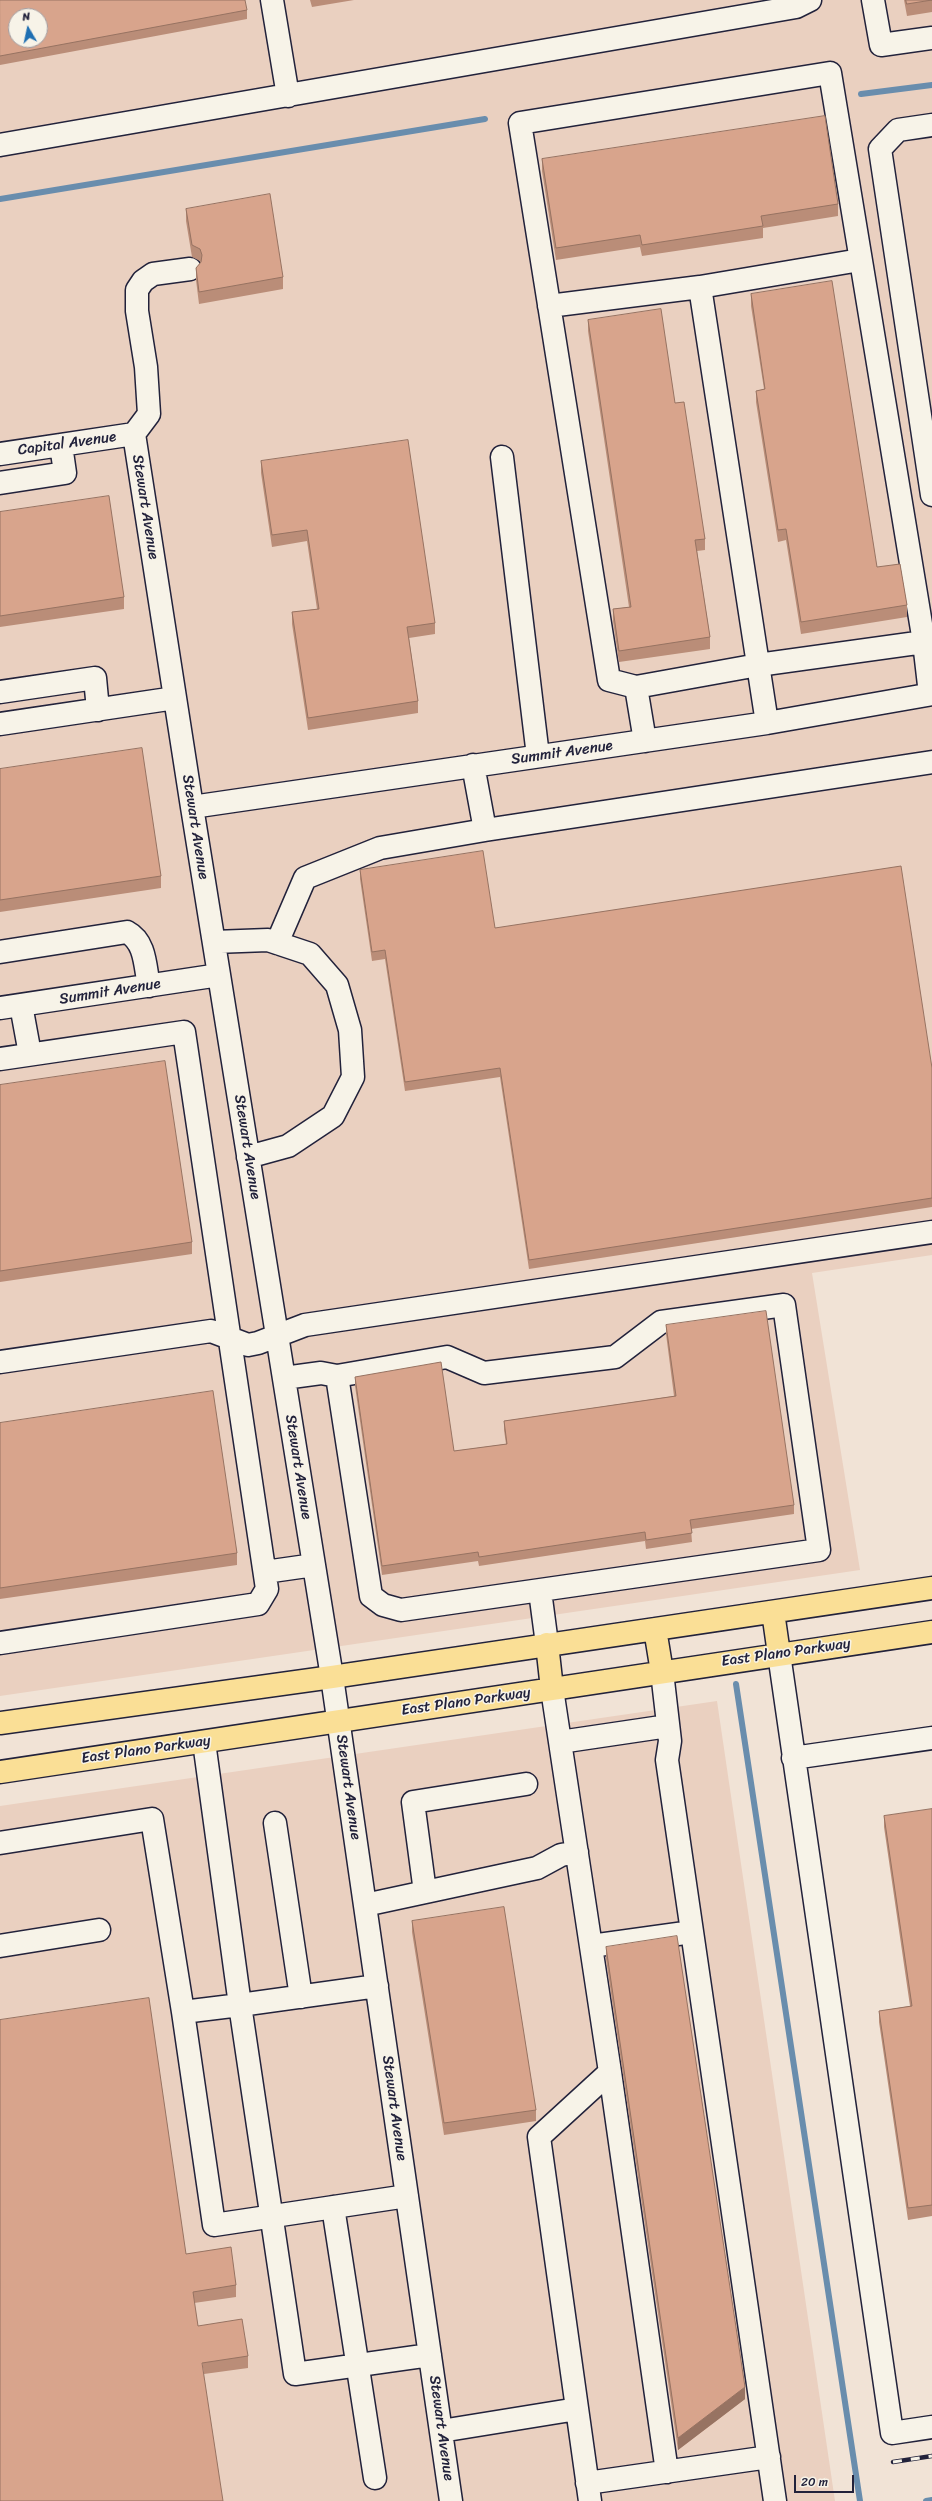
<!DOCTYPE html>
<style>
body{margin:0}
#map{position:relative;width:932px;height:2501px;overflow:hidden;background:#f1e3d6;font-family:Sriracha,sans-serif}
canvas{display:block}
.north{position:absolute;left:8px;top:8px;width:40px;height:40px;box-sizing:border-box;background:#f7f3e8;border:1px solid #a29fa3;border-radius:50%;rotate:351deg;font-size:11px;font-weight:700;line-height:16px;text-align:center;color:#22223b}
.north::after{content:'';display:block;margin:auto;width:14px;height:18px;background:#1f6fb2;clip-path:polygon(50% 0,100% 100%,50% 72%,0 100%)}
.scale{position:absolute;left:794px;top:2475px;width:60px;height:18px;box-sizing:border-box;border:2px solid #22223b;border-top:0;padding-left:5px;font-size:12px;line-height:14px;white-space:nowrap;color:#22223b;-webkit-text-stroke:3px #f7f3e8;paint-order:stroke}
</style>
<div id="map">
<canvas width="932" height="2501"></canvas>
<div class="north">N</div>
<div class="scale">20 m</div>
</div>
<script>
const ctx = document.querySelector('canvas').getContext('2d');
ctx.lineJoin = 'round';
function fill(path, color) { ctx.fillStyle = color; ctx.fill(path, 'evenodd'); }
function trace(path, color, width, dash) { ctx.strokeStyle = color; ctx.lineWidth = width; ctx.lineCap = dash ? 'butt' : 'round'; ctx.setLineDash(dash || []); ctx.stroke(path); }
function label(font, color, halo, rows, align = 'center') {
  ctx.font = font + ' Sriracha,sans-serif'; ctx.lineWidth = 3; ctx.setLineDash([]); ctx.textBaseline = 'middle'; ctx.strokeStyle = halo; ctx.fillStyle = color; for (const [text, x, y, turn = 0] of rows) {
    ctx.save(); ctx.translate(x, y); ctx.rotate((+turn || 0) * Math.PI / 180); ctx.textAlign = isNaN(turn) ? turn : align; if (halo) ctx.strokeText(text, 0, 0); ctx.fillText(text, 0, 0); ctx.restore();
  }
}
const built = new Path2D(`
 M0,0H932V1255L812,1273L860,1570L0,1696ZM16,16H40V40H16Z
 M717,1701L835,2501H0V1806Z`);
const stream = new Path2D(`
 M861,94L932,85
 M0,199L485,119
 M736,1684L860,2501
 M926,2501L932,2500`);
const minor = new Path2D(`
 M272,0L288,96
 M873,0L881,45L932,38
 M932,125L898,130L880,149L932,495
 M0,145L796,7L810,0
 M700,287L767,723
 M549,306L700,287L860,260
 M134,434L192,807L332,1677L451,2501
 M134,434L149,414L146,367L137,311V290L143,281L153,274L190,269
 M0,454L134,434
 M502,457L538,756
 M0,483L65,473L61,445
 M636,687L758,665L924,642
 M0,692L95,678L98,710
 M0,724L175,698
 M645,741L636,687L609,680L520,123L830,73L924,642L930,694
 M473,765L485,830L932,762
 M192,807L767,723L932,694
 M214,942L268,940L310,954L337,985L350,1030L353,1077L333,1116L288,1146L248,1157
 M277,943L305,878L380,848L485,830
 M0,952L127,932C146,942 145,967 149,986
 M21,1005L30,1054
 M0,1008L219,975
 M0,1059L184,1032L267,1589L258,1604L0,1643
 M784,1305L819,1550L401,1610L383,1605L371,1596L337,1376L447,1357L484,1373L615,1357L661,1322Z
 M0,1362L211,1331L248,1345L258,1343L305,1325L932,1232
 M284,1378L321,1373L337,1376
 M265,1572L314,1565
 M540,1591L547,1644
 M779,1654L892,2433L932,2427
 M662,1672L670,1741L667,1760L775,2501
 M552,1689L610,2072L539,2137L590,2501
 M204,1742L240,2005L183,2012L214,2225L407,2196
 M560,1742L668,1726
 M793,1758L932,1738
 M275,1823L301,1997
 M0,1843L152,1819L183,2012
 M425,1892L413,1802L526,1784
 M365,1905L537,1868L561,1855L577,1852
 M0,1946L99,1930
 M591,1946L692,1932
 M377,1986L240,2005L295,2374L430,2355
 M610,2072L667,2472
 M333,2207L375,2478
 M441,2431L577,2409
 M587,2483L769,2457`);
const major = new Path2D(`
 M773,1612L779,1654
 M655,1629L662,1672
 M547,1644L552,1689
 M0,1723L332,1677L932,1588
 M0,1772L932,1632`);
const rail = new Path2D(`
 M893,2462L932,2456`);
const wall = new Path2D(`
 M0,0L247,10V19L0,65Z
 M310,0H354L312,7Z
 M904,0H932V12L907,16Z
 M542,159L838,204V216L763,228V238L642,256L640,247L556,260L542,171Z
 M186,209L283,277V289L199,304L196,280V268L201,263L200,261L192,257L186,221Z
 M751,294L877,567L907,605V617L801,634L786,540L778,542L756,402V391L764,389L751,306Z
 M588,320L675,403L705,539V550L697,551L710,637V649L619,662L613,621V609L629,607L588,331Z
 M261,461L435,623V634L409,638L418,701V713L308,730L292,624V612L317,609L307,541L272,547L261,473Z
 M0,512L124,597V609L0,627Z
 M0,769L161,876V888L0,912Z
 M360,870L495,928L932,1068V1207L529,1269L500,1077L405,1091L385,959L372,961L360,879Z
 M0,1085L192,1242V1254L0,1282Z
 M666,1325L794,1505V1514L691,1529L692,1542L646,1549L645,1541L479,1566L478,1561L382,1575L355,1386V1377L454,1451L506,1444L504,1430V1421L674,1396L666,1334Z
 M0,1423L237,1553V1565L0,1599Z
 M932,1809V2216L908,2220L879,2022V2011L910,2006L884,1827V1816Z
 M412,1921L536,2110V2121L444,2135L412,1932Z
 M606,1947L745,2399L678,2450L606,1959Z
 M186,2254L236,2285V2297L194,2303L198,2326L248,2356V2368L204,2374Z`);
const shadedWall = new Path2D(`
 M745,2387V2399L678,2450V2438Z`);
const building = new Path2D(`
 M0,0H245L247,10L0,56ZM16,16H40V40H16Z
 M906,0H932L907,4Z
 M825,116L838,204L761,216L763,226L642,245L640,235L556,248L542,159Z
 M270,194L283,277L199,292L196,268L201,262L202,255L200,249L192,245L186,209Z
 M832,281L877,567L900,564L907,605L801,622L786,529L778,530L756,391L765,389L751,294Z
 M661,309L675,403L684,402L705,539L695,540L710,637L619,651L613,609L631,607L588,320Z
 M408,440L435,623L407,627L418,701L308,718L292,612L319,609L307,530L272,535L261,461Z
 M109,496L124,597L0,616V512Z
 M142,748L161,876L0,900V769Z
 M483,851L495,928L901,866L932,1068V1198L529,1260L500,1068L405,1082L385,950L372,952L360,870Z
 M165,1061L192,1242L0,1271V1085Z
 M766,1311L794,1505L690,1520L692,1533L646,1540L645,1532L479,1557L478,1552L382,1566L355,1377L441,1362L454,1451L507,1444L504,1421L676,1396L666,1325Z
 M213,1391L237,1553L0,1588V1423Z
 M932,1809V2205L908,2208L879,2011L912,2006L884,1816Z
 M504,1907L536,2110L444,2123L412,1921Z
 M677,1936L745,2387L678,2438L606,1947Z
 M149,1998L186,2254L231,2247L236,2285L193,2292L198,2326L242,2319L248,2356L202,2363L223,2501H0V2020Z`);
const streetNames = [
 ["Capital Avenue",67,444,-8],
 ["Stewart Avenue",145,507,81],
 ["Summit Avenue",562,753,-8],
 ["Stewart Avenue",195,827,81],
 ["Summit Avenue",110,992,-9],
 ["Stewart Avenue",247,1147,81],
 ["Stewart Avenue",298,1467,81],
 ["East Plano Parkway",786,1653,-8],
 ["East Plano Parkway",466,1702,-8],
 ["East Plano Parkway",146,1750,-8],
 ["Stewart Avenue",348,1787,82],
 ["Stewart Avenue",394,2108,82],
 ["Stewart Avenue",441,2428,82]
];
fill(built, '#ead0c0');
trace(stream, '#698dad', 6);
trace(minor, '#22223b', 25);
trace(major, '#22223b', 25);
trace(minor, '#f7f3e8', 22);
trace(major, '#fadf96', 22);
trace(rail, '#22223b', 4.5);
trace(rail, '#f7f3e8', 3, [9]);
fill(wall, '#ba8d78');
fill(shadedWall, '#977362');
fill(building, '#d8a48c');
trace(building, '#977362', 1);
label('15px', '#22223b', '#f7f3e8', streetNames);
</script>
